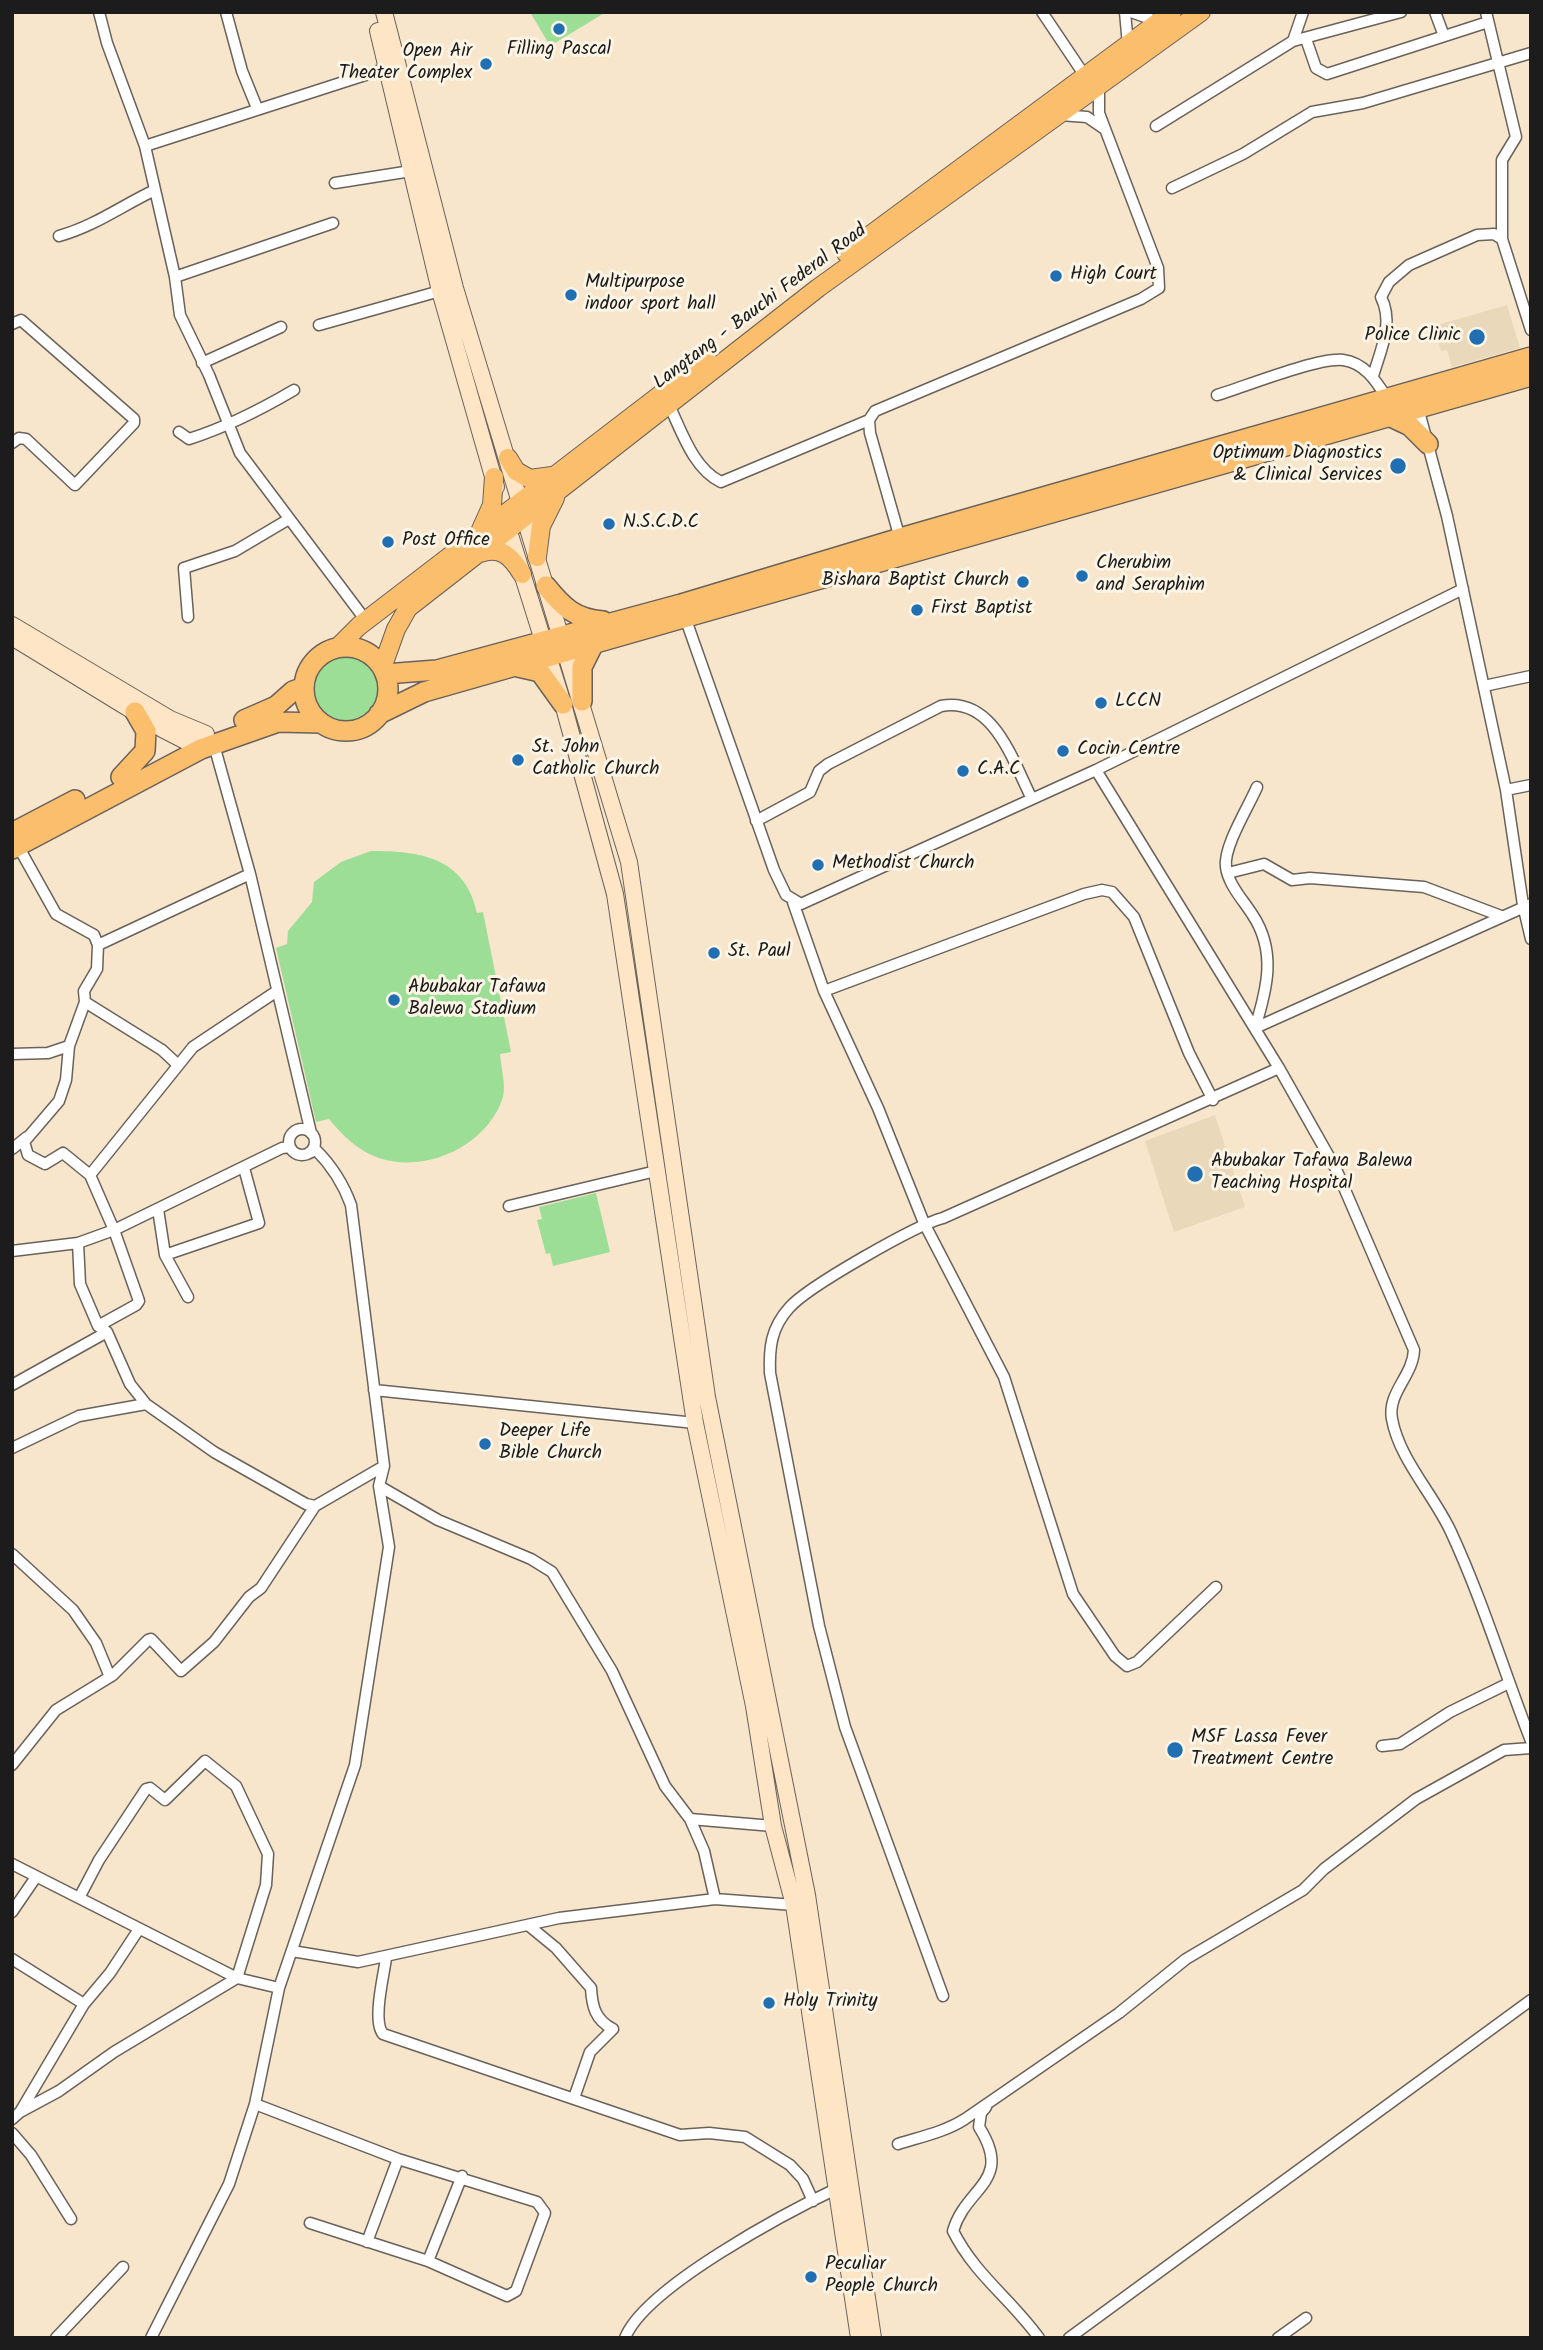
<!DOCTYPE html>
<style>
body{margin:0}
#map{position:relative;width:1543px;height:2350px;overflow:hidden;background:#f7e5cc;font-family:Kalam,sans-serif}
canvas{display:block}
.frame{position:absolute;inset:0;border:14px solid #1c1c1c;pointer-events:none}
</style>
<div id="map">
<canvas width="1543" height="2350"></canvas>
<div class="frame"></div>
</div>
<script>
const ctx = document.querySelector('canvas').getContext('2d');
ctx.lineJoin = 'round';
function fill(path, color) { ctx.fillStyle = color; ctx.fill(path, 'evenodd'); }
function trace(path, color, width, dash) { ctx.strokeStyle = color; ctx.lineWidth = width; ctx.lineCap = dash ? 'butt' : 'round'; ctx.setLineDash(dash || []); ctx.stroke(path); }
function label(font, color, halo, rows, align = 'center') {
  ctx.font = font + ' Kalam,sans-serif'; ctx.lineWidth = 6; ctx.setLineDash([]); ctx.textBaseline = 'middle'; ctx.strokeStyle = halo; ctx.fillStyle = color; for (const [text, x, y, turn = 0] of rows) {
    ctx.save(); ctx.translate(x, y); ctx.rotate((+turn || 0) * Math.PI / 180); ctx.textAlign = isNaN(turn) ? turn : align; if (halo) ctx.strokeText(text, 0, 0); ctx.fillText(text, 0, 0); ctx.restore();
  }
}
const built = new Path2D(`
 M1507,305L1520,348L1452,367L1447,350L1441,351L1434,326Z
 M1215,1115L1245,1207L1174,1232L1145,1141Z`);
const green = new Path2D(`
 M530,12H606L550,46Z
 M311 688a36 36 0 1 1 72 0a36 36 0 1 1-72 0Z
 M371,851C420,851 465,857 477,913L483,912L511,1052L500,1054C501,1067 506,1085 503,1097C488,1145 427,1174 379,1158C358,1151 343,1136 329,1119L316,1122L276,948L287,944L288,931L312,902L314,882L341,862Z
 M596,1193L610,1252L553,1266L550,1253L546,1254L537,1220L542,1219L539,1207Z`);
const street = new Path2D(`
 M99,12L107,43L145,146L175,277L180,315L209,375L240,453L367,622
 M226,12L242,71L257,108
 M1042,12L1085,76
 M1125,12L1128,45
 M1131,12L1159,22
 M1435,12L1444,36
 M1486,12L1516,137L1502,160V239
 M1306,39L1316,68L1327,74L1488,22
 M1293,41L1303,12
 M1060,115L1087,117L1103,128
 M1156,126L1293,41L1401,12
 M145,146L387,68
 M335,183L411,171
 M1172,188L1243,154L1312,112L1363,103L1531,53
 M59,236C95,226 121,206 155,190
 M175,277L333,223
 M12,324L21,320L134,419V423L75,485L26,439L19,438L12,443
 M319,325L440,291
 M202,363L281,327
 M1373,376C1381,349 1394,323 1381,297L1389,282L1409,265L1477,235L1494,234L1502,239L1531,330
 M1217,395C1244,387 1318,357 1343,360C1365,363 1376,381 1387,398
 M1417,404L1447,516L1506,790L1523,905L1531,939
 M669,405C682,432 693,468 721,482L869,420
 M179,432L189,439C227,427 260,410 294,390
 M901,542L870,433L869,420L875,411L1141,299L1159,288L1158,268L1099,113V87
 M188,617L184,568L235,551L289,519
 M686,620L774,870L786,895L801,904L1096,770L1463,589
 M1484,686L1531,676
 M214,745L250,874L311,1133
 M1096,770L1279,1068L1336,1169L1414,1350C1413,1376 1387,1393 1392,1419C1399,1459 1434,1495 1451,1532C1482,1599 1504,1671 1531,1741
 M1506,790L1531,785
 M756,821L810,792L819,771L828,764L941,706C994,696 1013,762 1032,799
 M18,846L56,914L94,935L98,945L97,969L84,991L85,1002L69,1046L66,1080L59,1101L24,1142L28,1155L45,1164L63,1153L90,1175L114,1230L139,1301L136,1305L98,1326
 M1228,873L1264,864L1292,880L1310,878L1424,887L1501,916
 M793,902L824,991L878,1108L924,1223L1004,1377L1073,1594L1115,1656L1127,1666L1137,1662L1216,1587
 M98,945L250,874
 M824,991L1084,894L1102,890L1112,892L1134,917L1189,1053L1213,1100
 M85,1002L162,1050L177,1064
 M1255,1028L1531,904
 M1255,1028C1267,989 1277,951 1252,914C1243,900 1228,884 1226,867C1223,847 1249,806 1257,787
 M12,1054L48,1053L69,1046
 M289 1142a13 13 0 1 1 26 0a13 13 0 1 1-26 0Z
 M12,1149L27,1137
 M90,1175L193,1047L277,991
 M509,1206L656,1171
 M158,1209L165,1255L188,1297
 M78,1243L80,1284L98,1326L107,1332L130,1384L146,1404L214,1452L306,1504L315,1506
 M12,1251L78,1243L114,1230L282,1148L290,1147
 M165,1255L259,1223L244,1168
 M12,1385L107,1332
 M374,1390L695,1423
 M12,1448L79,1416L146,1404
 M379,1486L438,1520L531,1559L552,1572L612,1671L665,1786L690,1819L773,1826
 M12,1554L73,1610L96,1643L110,1677
 M1382,1746L1400,1744L1450,1712L1509,1683
 M12,1765L56,1710L113,1675L148,1640L151,1639L181,1671L214,1642L249,1597L261,1588L315,1506L384,1466
 M690,1819L704,1851L715,1899
 M12,1864L237,1978L279,1988
 M12,1912L36,1877
 M528,1925L556,1948L591,1988C592,2006 595,2020 613,2029L590,2052L574,2098
 M292,1951L358,1962L559,1918L715,1899L794,1905
 M386,1958C384,1975 372,2021 383,2034L680,2135L709,2133L745,2137L790,2165L803,2179L813,2201
 M12,1959L84,2004
 M943,1996L845,1727L819,1626L770,1373C769,1348 771,1328 789,1308C807,1287 916,1225 943,1218L1279,1068
 M255,2104L398,2159L537,2202L545,2213L516,2291L507,2296L428,2261L310,2223
 M986,2107L981,2113L979,2127C1014,2182 966,2186 953,2231C975,2275 1011,2299 1039,2338
 M20,2112L59,2091L114,2052L237,1978L266,1885L268,1854L236,1786L205,1761L165,1800L150,1788L146,1789L99,1860L79,1898
 M12,2119L20,2112L84,2004L110,1973L139,1929
 M12,2133L31,2155L71,2219
 M898,2144C920,2137 945,2132 965,2119L1119,2013L1186,1959L1303,1890L1324,1869L1416,1799L1504,1750L1531,1748
 M367,2242L398,2159
 M428,2261L462,2176
 M56,2338L123,2267
 M151,2338L229,2184L255,2104L279,1988L355,1765L389,1547L379,1486L384,1466L351,1205C343,1183 332,1166 316,1150L307,1154
 M625,2338C645,2287 789,2211 840,2187
 M1069,2338L1531,2000
 M1278,2338L1306,2318`);
const secondary = new Path2D(`
 M384,12L455,288L629,862L707,1397L807,1895L873,2338
 M378,31L440,291L496,487
 M505,519L563,704L615,894L695,1423L754,1706L773,1826L794,1905L859,2338
 M12,625L170,719L206,734
 M12,637L164,730L201,749`);
const primary = new Path2D(`
 M846,253L1172,12
 M508,458L516,471L530,479L552,476
 M479,534L492,505L494,477
 M480,553C501,546 511,556 522,574
 M537,557L541,526L555,498
 M338,647L359,626L707,359
 M382,668L396,629L408,608L818,288L1201,12`);
const highway = new Path2D(`
 M1391,417L1410,426L1428,444
 M546,586C563,607 575,619 603,621
 M304 689a42 42 0 1 1 84 0a42 42 0 1 1-84 0Z
 M518,667L540,672L563,704
 M385,674L437,670L681,604L900,538L1531,357
 M582,701V667L593,645
 M379,714L424,692L1531,376
 M244,720L276,706L293,691L304,687
 M121,777L145,751L146,731L135,712
 M12,833L75,800
 M12,849L201,749L278,722L321,723`);
const markers = [
 [559,29,7,"#1f6fb2"],
 [486,64,7,"#1f6fb2"],
 [1056,276,7,"#1f6fb2"],
 [571,295,7,"#1f6fb2"],
 [1477,337,9,"#1f6fb2"],
 [1398,466,9,"#1f6fb2"],
 [609,524,7,"#1f6fb2"],
 [388,542,7,"#1f6fb2"],
 [1082,576,7,"#1f6fb2"],
 [1023,582,7,"#1f6fb2"],
 [917,610,7,"#1f6fb2"],
 [1101,703,7,"#1f6fb2"],
 [1063,751,7,"#1f6fb2"],
 [518,760,7,"#1f6fb2"],
 [963,771,7,"#1f6fb2"],
 [818,865,7,"#1f6fb2"],
 [714,953,7,"#1f6fb2"],
 [394,1000,7,"#1f6fb2"],
 [1195,1174,9,"#1f6fb2"],
 [485,1444,7,"#1f6fb2"],
 [1175,1750,9,"#1f6fb2"],
 [769,2003,7,"#1f6fb2"],
 [811,2277,7,"#1f6fb2"]
];
const poiNames = [
 ["Filling Pascal",559,51,"center"],
 ["Open Air",472,53,"right"],
 ["Theater Complex",472,75,"right"],
 ["High Court",1070,276],
 ["Multipurpose",585,284],
 ["indoor sport hall",585,306],
 ["Police Clinic",1461,337,"right"],
 ["Optimum Diagnostics",1382,455,"right"],
 ["& Clinical Services",1382,477,"right"],
 ["N.S.C.D.C",623,524],
 ["Post Office",402,542],
 ["Cherubim",1096,565],
 ["and Seraphim",1096,587],
 ["Bishara Baptist Church",1009,582,"right"],
 ["First Baptist",931,610],
 ["LCCN",1115,703],
 ["St. John",532,749],
 ["Catholic Church",532,771],
 ["Cocin Centre",1077,751],
 ["C.A.C",977,771],
 ["Methodist Church",832,865],
 ["St. Paul",728,953],
 ["Abubakar Tafawa",408,989],
 ["Balewa Stadium",408,1011],
 ["Abubakar Tafawa Balewa",1211,1163],
 ["Teaching Hospital",1211,1185],
 ["Deeper Life",499,1433],
 ["Bible Church",499,1455],
 ["MSF Lassa Fever",1191,1739],
 ["Treatment Centre",1191,1761],
 ["Holy Trinity",783,2003],
 ["Peculiar",825,2266],
 ["People Church",825,2288]
];
const streetNames = [
 ["Langtang - Bauchi Federal Road",761,308,-37]
];
fill(built, '#ead8ba');
fill(green, '#9cde96');
trace(street, '#69625a', 13);
trace(secondary, '#69625a', 18);
trace(primary, '#69625a', 20);
trace(highway, '#69625a', 22);
trace(street, '#fff', 10);
trace(secondary, '#fde5c5', 16);
trace(primary, '#fabe6d', 18);
trace(highway, '#fabe6d', 19);
for (const [x, y, r, color] of markers) { const dot = new Path2D(); dot.arc(x, y, r, 0, 2 * Math.PI); ctx.fillStyle = color; ctx.fill(dot); trace(dot, '#fcf5e5', 2.5); }
label('19px', '#1c1c1c', '#fcf5e5', poiNames, 'left');
label('19px', '#1c1c1c', '#fcf5e5', streetNames);
</script>
